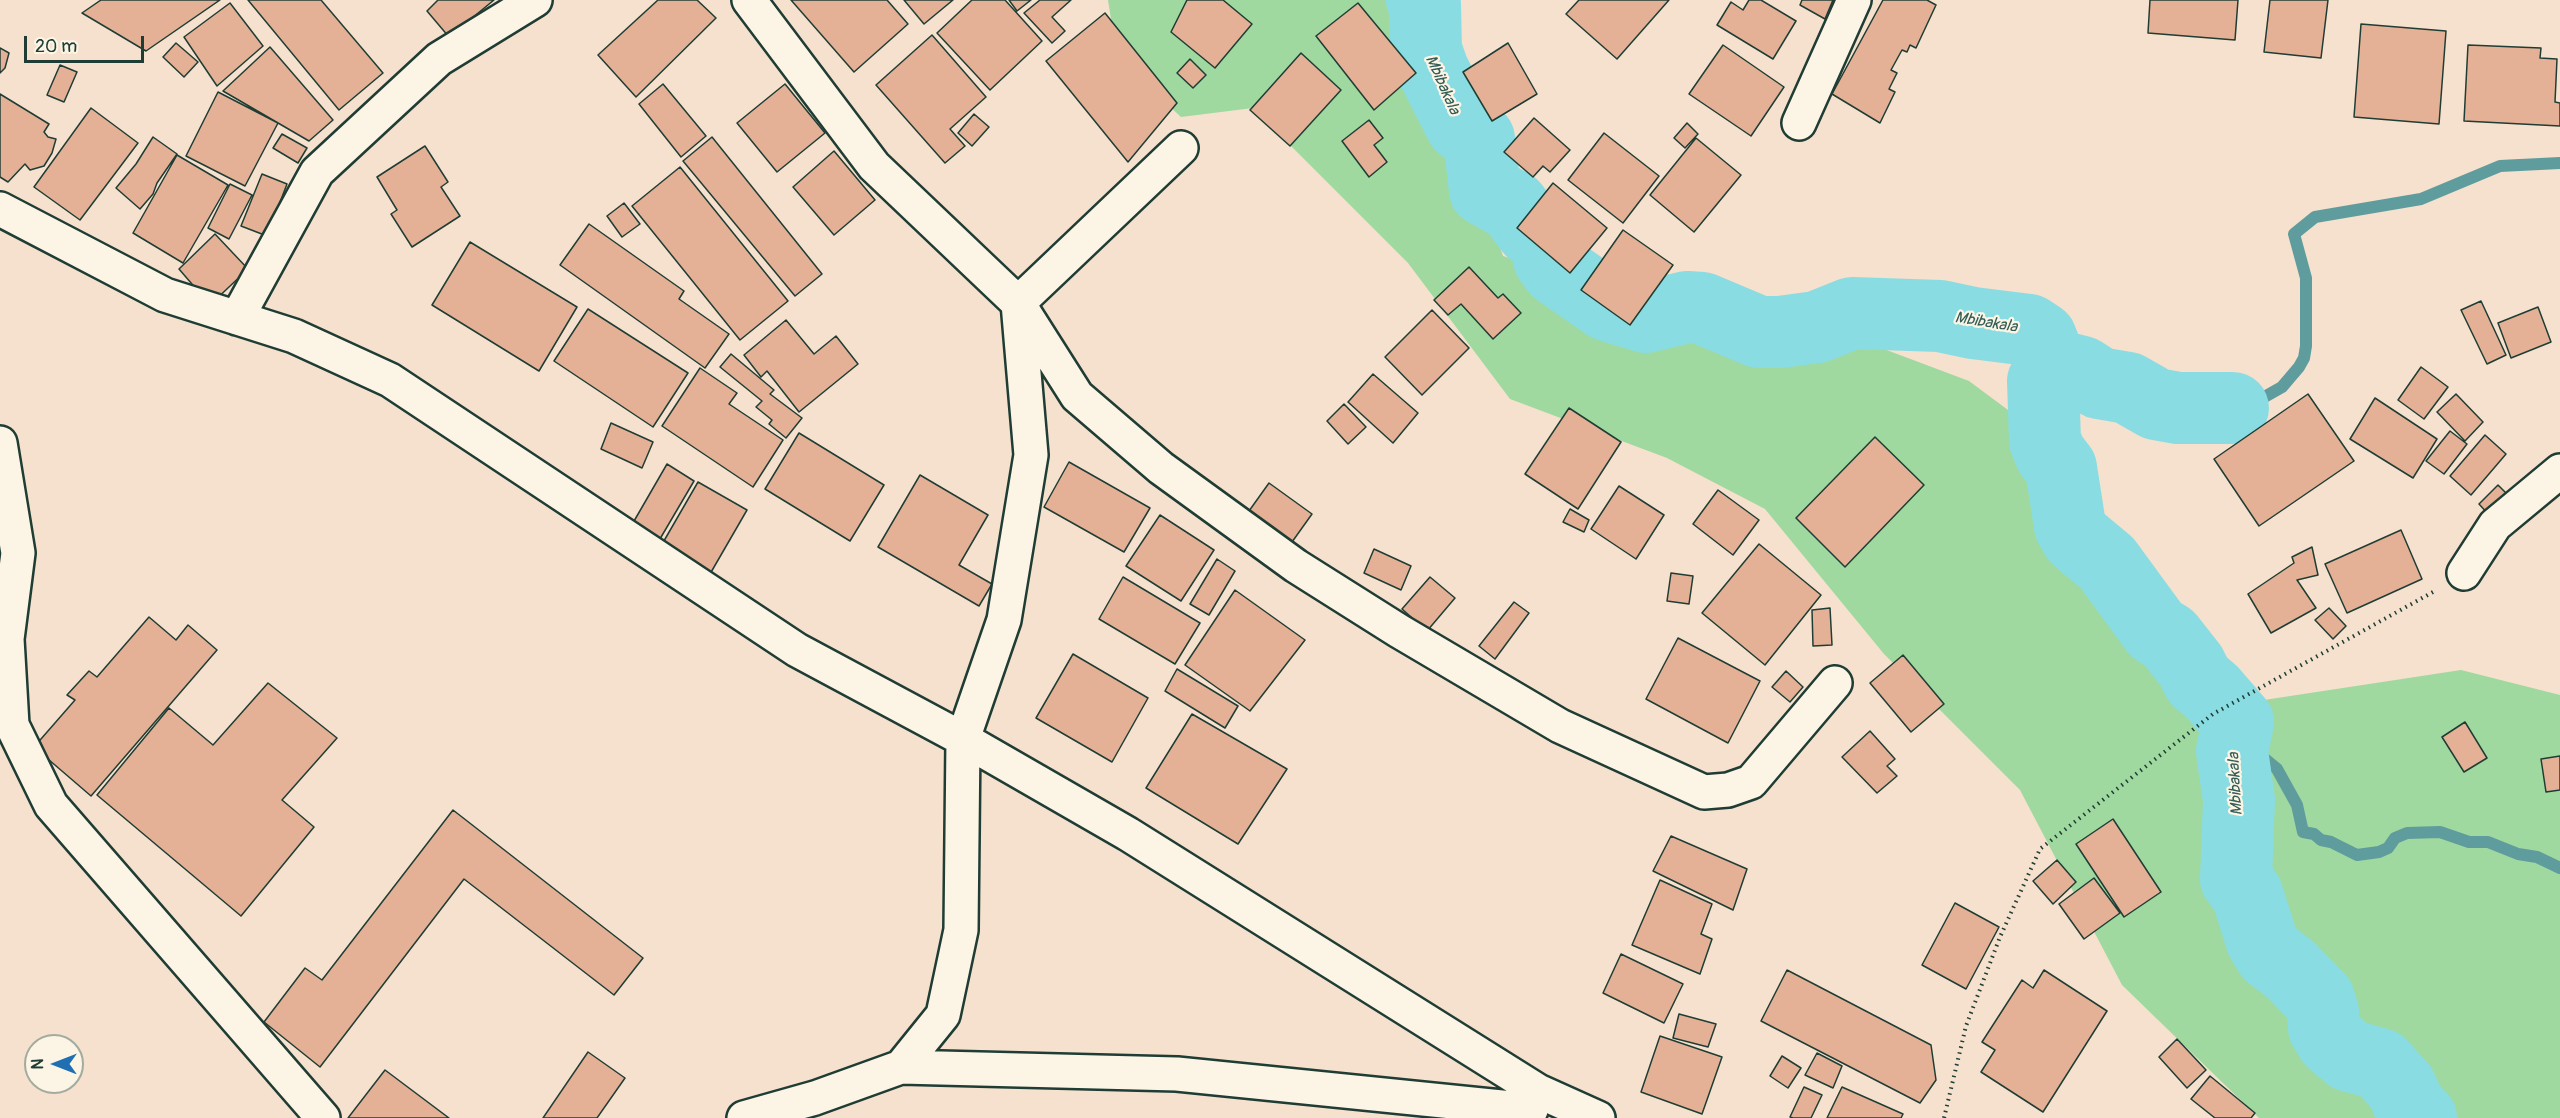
<!DOCTYPE html>
<style>
body{margin:0}
#map{position:relative;width:2560px;height:1118px;overflow:hidden;background:#f5e1cd;font-family:Pangolin,sans-serif}
canvas{display:block}
.north{position:absolute;left:24px;top:1034px;width:60px;height:60px;box-sizing:border-box;background:#fcf5e5;border:2px solid #a4ab9e;border-radius:50%;rotate:270deg;font-size:16px;font-weight:700;line-height:24px;text-align:center;color:#1f3d34}
.north::after{content:'';display:block;margin:auto;width:21px;height:27px;background:#1f6fb2;clip-path:polygon(50% 0,100% 100%,50% 72%,0 100%)}
.scale{position:absolute;left:24px;top:36px;width:120px;height:27px;box-sizing:border-box;border:3px solid #1f3d34;border-top:0;padding-left:8px;font-size:18px;line-height:21px;white-space:nowrap;color:#1f3d34;-webkit-text-stroke:4px #fcf5e5;paint-order:stroke}
</style>
<div id="map">
<canvas width="2560" height="1118"></canvas>
<div class="north">N</div>
<div class="scale">20 m</div>
</div>
<script>
const ctx = document.querySelector('canvas').getContext('2d');
ctx.lineJoin = 'round';
function fill(path, color) { ctx.fillStyle = color; ctx.fill(path, 'evenodd'); }
function trace(path, color, width, dash) { ctx.strokeStyle = color; ctx.lineWidth = width; ctx.lineCap = dash ? 'butt' : 'round'; ctx.setLineDash(dash || []); ctx.stroke(path); }
function label(font, color, halo, rows, align = 'center') {
  ctx.font = font + ' Pangolin,sans-serif'; ctx.lineWidth = 4.5; ctx.setLineDash([]); ctx.textBaseline = 'middle'; ctx.strokeStyle = halo; ctx.fillStyle = color; for (const [text, x, y, turn = 0] of rows) {
    ctx.save(); ctx.translate(x, y); ctx.rotate((+turn || 0) * Math.PI / 180); ctx.textAlign = isNaN(turn) ? turn : align; if (halo) ctx.strokeText(text, 0, 0); ctx.fillText(text, 0, 0); ctx.restore();
  }
}
const green = new Path2D(`
 M1108,0H1437V58L1503,256L1667,307L1844,334L1969,381L2078,462L2131,589L2264,700L2461,670L2560,695V1118H2259L2122,985L2020,790L1884,654L1765,509L1667,458L1510,399L1408,263L1253,108L1181,117L1117,57Z`);
const stream = new Path2D(`
 M2233,408L2259,400L2282,387L2299,367L2304,358L2306,346V278L2294,234L2315,217L2421,199L2500,166L2560,163
 M2237,736L2277,769L2297,805L2303,832L2314,834L2321,840L2331,842L2357,855L2379,852L2388,848L2395,838L2407,833L2440,832L2469,842H2488L2518,854L2537,857L2560,868`);
const river = new Path2D(`
 M1422,0L1425,5L1426,50L1433,70L1461,125L1479,139L1485,190L1513,206L1531,230L1549,244V259L1557,270L1607,305L1646,317L1687,307L1702,308L1759,332H1780L1817,327L1852,313L1940,316L1973,323L2029,330L2041,338L2049,358L2048,371L2043,381L2045,441L2051,455L2061,468L2070,526L2077,538L2107,563L2156,630L2169,638L2191,666L2198,680L2212,692L2238,722L2232,751L2239,800L2236,879L2247,894L2262,941L2270,954L2291,970L2319,999L2323,1012L2324,1028L2332,1041L2350,1056L2380,1064L2401,1087L2410,1107L2421,1118
 M2049,358L2062,367L2082,372L2099,383L2128,388L2156,404L2178,408H2233`);
const building = new Path2D(`
 M101,0H220L146,51L82,13Z
 M248,0H321L383,73L339,110Z
 M438,0H494L449,37L427,11Z
 M658,0H697L716,18L636,97L598,55Z
 M791,0H887L908,24L854,72Z
 M904,0H953L924,24Z
 M972,0H1005L1042,41L990,90L937,33Z
 M1009,0H1031L1017,11Z
 M1040,0H1071L1052,17L1065,31L1052,43L1024,13Z
 M1187,0H1223L1252,24L1215,68L1171,32Z
 M1579,0H1669L1617,59L1566,14Z
 M1749,0H1761L1796,21L1773,59L1717,25L1731,2L1743,10Z
 M1802,0H1833L1825,19L1800,5Z
 M1883,0H1927L1936,5L1916,48L1910,45L1907,52L1902,50L1891,70L1897,73L1889,89L1895,92L1880,123L1832,94Z
 M2150,0H2238L2235,40L2148,33Z
 M2270,0H2328L2321,58L2264,52Z
 M230,3L263,46L217,86L184,37Z
 M1358,3L1416,73L1374,110L1316,36Z
 M1105,13L1177,103L1128,162L1046,61Z
 M2361,24L2446,31L2439,124L2354,117Z
 M932,35L986,97L950,129L965,146L945,163L876,85Z
 M176,43L198,62L184,77L163,57Z
 M1508,43L1537,94L1492,121L1463,72Z
 M1723,45L1784,87L1751,136L1689,94Z
 M2468,45L2541,48L2540,58L2557,59L2555,102L2560,103V126L2464,121Z
 M270,47L333,120L309,141L223,91Z
 M0,48L9,53L5,68L0,73Z
 M1301,53L1341,90L1290,146L1250,110Z
 M1190,59L1206,75L1193,88L1177,73Z
 M60,65L77,72L64,102L47,95Z
 M663,84L706,136L681,157L639,104Z
 M785,84L825,133L777,172L737,123Z
 M218,92L278,123L245,186L186,156Z
 M0,94L49,124L44,132L48,137L56,139L52,153L44,166L30,170L25,164L8,182L0,177Z
 M91,108L138,143L80,220L34,187Z
 M974,114L989,127L972,146L958,133Z
 M1534,118L1570,150L1550,172L1543,166L1533,177L1504,152Z
 M1369,120L1383,138L1374,145L1387,162L1369,177L1342,141Z
 M1687,123L1698,134L1685,148L1674,138Z
 M1604,133L1659,176L1623,223L1568,180Z
 M282,134L307,148L298,163L273,148Z
 M153,137L177,154L157,183L153,194L140,209L116,188L136,164Z
 M712,137L822,274L795,296L683,161Z
 M1696,138L1741,175L1694,232L1650,195Z
 M425,146L448,182L441,187L460,216L412,247L391,214L397,210L377,177Z
 M834,151L875,200L834,235L793,187Z
 M177,155L228,185L183,263L133,233Z
 M680,167L788,301L740,340L632,206Z
 M262,174L287,184L267,236L241,226Z
 M1553,183L1607,228L1570,273L1517,228Z
 M230,184L252,195L229,239L208,228Z
 M624,203L640,224L622,237L607,216Z
 M589,224L684,291L679,299L729,334L705,368L560,265Z
 M1623,230L1673,265L1630,325L1581,290Z
 M215,234L248,269L210,305L179,269Z
 M470,242L577,307L539,371L432,305Z
 M1469,267L1498,298L1503,294L1521,313L1493,339L1461,304L1448,315L1434,300Z
 M2481,301L2506,355L2487,364L2461,310Z
 M2538,307L2551,342L2511,358L2498,323Z
 M588,309L688,373L653,427L554,361Z
 M1432,310L1469,348L1422,395L1385,357Z
 M786,320L814,354L836,336L858,364L799,412L767,371L761,377L744,355Z
 M731,354L774,390L770,394L802,418L786,438L769,424L772,420L756,407L762,401L720,367Z
 M2421,367L2448,387L2424,419L2398,400Z
 M700,368L737,393L729,404L783,440L753,487L662,426Z
 M1373,374L1418,413L1393,443L1348,402Z
 M2308,394L2354,461L2259,526L2214,459Z
 M2456,394L2483,422L2465,441L2437,412Z
 M2375,398L2437,439L2413,478L2350,439Z
 M1344,404L1366,427L1348,444L1327,421Z
 M1569,408L1621,442L1578,509L1525,474Z
 M611,423L653,442L642,468L601,449Z
 M2450,431L2467,444L2444,474L2426,461Z
 M799,433L884,485L850,541L765,489Z
 M2485,435L2506,454L2471,495L2450,476Z
 M1875,437L1924,485L1845,567L1796,518Z
 M1069,462L1150,508L1124,552L1044,507Z
 M667,464L694,481L657,544L630,528Z
 M920,475L988,515L959,565L992,584L979,606L878,547Z
 M698,482L747,510L710,574L661,546Z
 M1269,483L1312,514L1292,542L1249,511Z
 M2498,485L2508,495L2489,515L2479,504Z
 M1619,486L1664,515L1636,559L1591,529Z
 M1718,490L1759,520L1733,555L1693,524Z
 M1570,509L1589,520L1584,532L1563,522Z
 M1160,515L1214,550L1181,601L1126,566Z
 M2401,530L2422,579L2347,613L2325,564Z
 M1759,544L1821,595L1765,665L1702,613Z
 M2312,547L2318,575L2297,580L2316,608L2271,633L2248,594L2294,563L2292,557Z
 M1374,549L1411,566L1401,590L1364,573Z
 M1217,559L1235,571L1209,615L1190,604Z
 M1671,573L1693,576L1689,604L1667,601Z
 M1123,577L1200,623L1175,664L1099,619Z
 M1430,577L1455,598L1427,631L1402,609Z
 M1235,590L1305,640L1250,711L1185,665Z
 M1514,602L1529,613L1495,659L1479,646Z
 M1830,608L1832,645L1813,646L1812,610Z
 M2329,608L2346,626L2333,639L2315,620Z
 M149,617L176,640L188,625L217,650L91,796L34,747L75,700L67,695L89,671L97,677Z
 M1678,638L1760,681L1728,743L1646,699Z
 M1073,654L1148,698L1112,762L1036,718Z
 M1903,655L1944,704L1911,732L1870,683Z
 M1177,669L1238,706L1225,728L1165,691Z
 M1786,671L1803,687L1790,702L1772,687Z
 M268,683L337,738L282,800L314,827L241,916L97,795L169,708L213,745Z
 M1192,714L1287,769L1238,844L1146,788Z
 M2465,722L2487,758L2464,772L2442,737Z
 M1870,731L1895,759L1887,766L1897,776L1877,793L1842,757Z
 M2560,756V790L2546,792L2541,759Z
 M453,810L643,958L614,995L464,879L320,1067L264,1022L305,968L322,980Z
 M2113,819L2161,892L2124,917L2076,844Z
 M1671,836L1747,869L1733,910L1653,871Z
 M2057,860L2076,882L2053,904L2033,881Z
 M2094,878L2120,913L2084,939L2059,904Z
 M1660,880L1712,904L1701,934L1712,939L1700,974L1632,945Z
 M1955,903L1999,927L1966,989L1922,965Z
 M1621,954L1683,984L1664,1023L1603,993Z
 M1787,970L1931,1045L1936,1080L1920,1103L1761,1021Z
 M2044,970L2107,1011L2043,1112L1981,1072L1995,1050L1982,1042L2022,980L2033,988Z
 M1679,1014L1716,1024L1708,1047L1673,1038Z
 M1660,1036L1722,1057L1702,1114L1641,1092Z
 M2177,1039L2206,1070L2187,1088L2159,1057Z
 M588,1052L625,1078L597,1118H543Z
 M1817,1053L1842,1066L1833,1088L1805,1075Z
 M1782,1056L1801,1068L1788,1088L1770,1076Z
 M385,1070L449,1118H348Z
 M2210,1076L2255,1113L2251,1118H2215L2191,1099Z
 M1804,1087L1822,1095L1811,1118H1793L1790,1117Z
 M1842,1087L1903,1114L1901,1118H1827Z`);
const path = new Path2D(`
 M1944,1118L1966,1026L2000,937L2040,849L2213,714L2433,592`);
const minor = new Path2D(`
 M749,0L874,166L1018,303L1077,396L1161,468L1296,566L1399,631L1560,726L1704,792L1728,790L1751,782L1835,683
 M1799,123L1854,0
 M0,209L165,295L294,336L390,380L797,650L963,739L1128,834L1538,1091L1598,1118
 M237,318L317,172L439,59L535,0
 M0,443L18,553L7,639L12,725L51,805L323,1118
 M2464,573L2495,525L2560,471
 M901,1067L1177,1074L1531,1110
 M744,1118L815,1098L901,1067L943,1015L961,930L963,739L1004,620L1031,455L1018,303L1181,148`);
const waterNames = [
 ["Mbibakala",1442,85,66],
 ["Mbibakala",1986,323,9],
 ["Mbibakala",2236,784,-93]
];
fill(green, '#9fd99f');
trace(stream, '#5f9c9d', 12);
trace(river, '#8adce3', 72);
fill(building, '#e4b196');
trace(building, '#1f3d34', 1.5);
trace(minor, '#1f3d34', 38);
trace(path, '#1f3d34', 4, [1.5, 4.5]);
trace(minor, '#fcf5e5', 33);
label('italic 16px', '#345d57', '#fcf5e5', waterNames);
</script>
